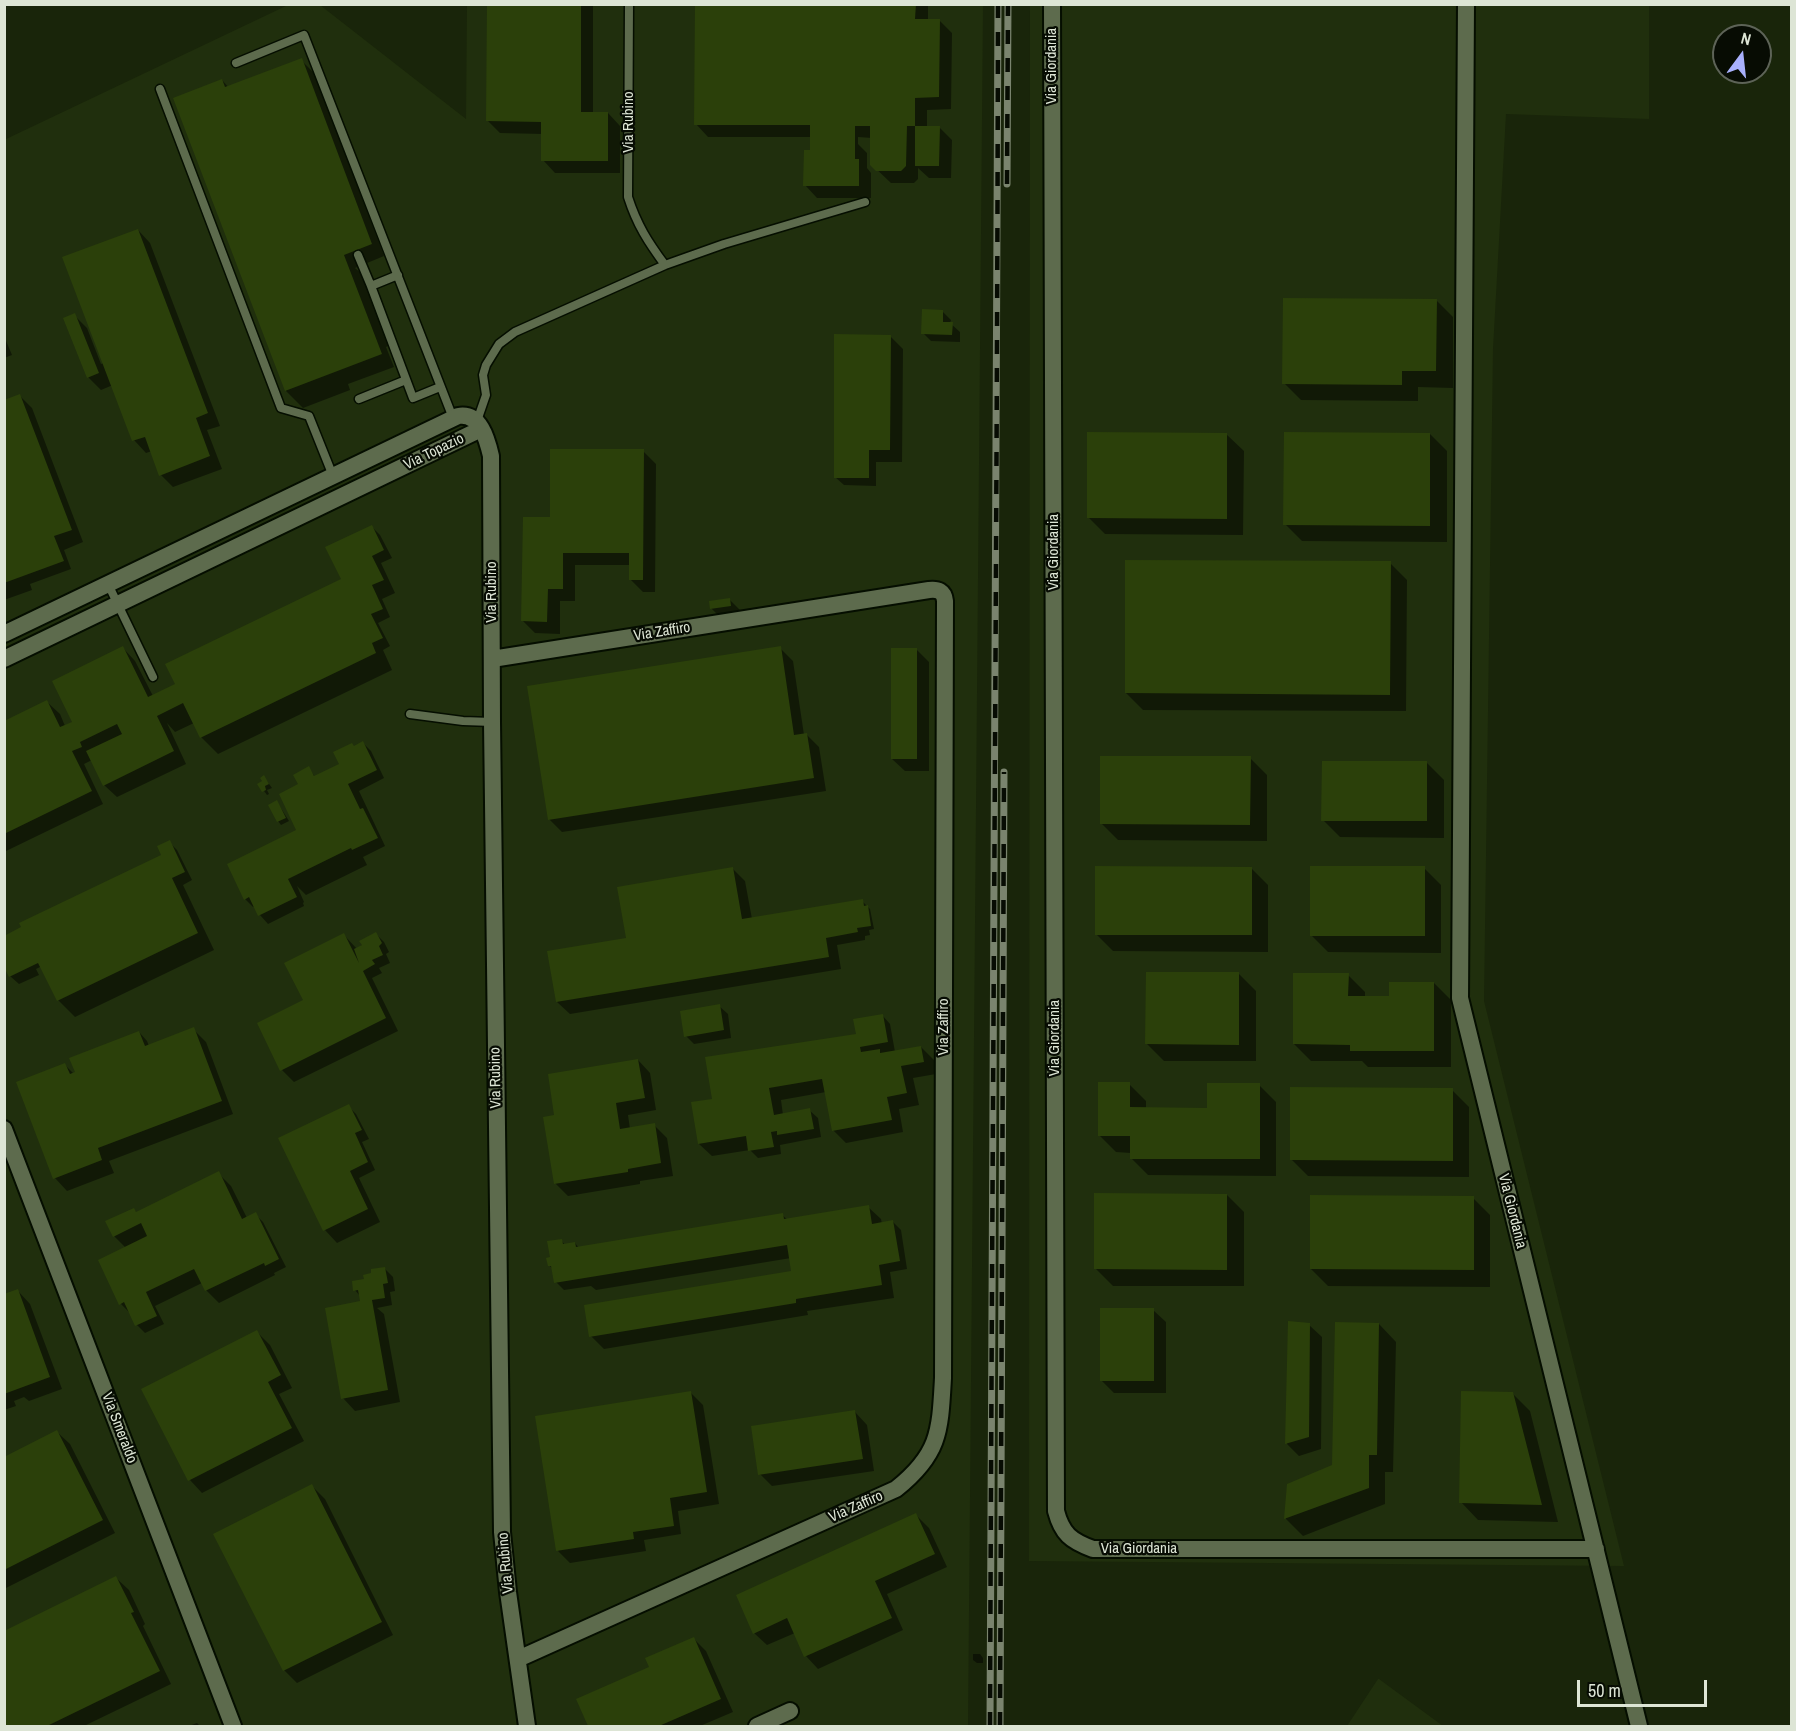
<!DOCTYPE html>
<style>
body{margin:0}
#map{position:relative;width:1796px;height:1731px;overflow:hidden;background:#19250a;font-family:"Archivo Narrow",sans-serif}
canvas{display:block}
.frame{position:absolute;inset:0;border:6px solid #dde5d5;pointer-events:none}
.north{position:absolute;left:1712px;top:24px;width:60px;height:60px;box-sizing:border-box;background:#070c03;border:2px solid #5d6357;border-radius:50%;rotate:15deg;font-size:16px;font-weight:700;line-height:24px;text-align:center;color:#dde5d5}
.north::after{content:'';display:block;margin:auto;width:21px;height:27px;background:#a8b0fc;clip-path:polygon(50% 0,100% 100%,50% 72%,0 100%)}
.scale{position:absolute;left:1577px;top:1680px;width:130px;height:27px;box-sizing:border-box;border:3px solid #dde5d5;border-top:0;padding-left:8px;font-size:18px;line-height:21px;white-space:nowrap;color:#dde5d5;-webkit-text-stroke:4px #070c03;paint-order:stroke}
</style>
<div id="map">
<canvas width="1796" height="1731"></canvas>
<div class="frame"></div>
<div class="north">N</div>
<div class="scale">50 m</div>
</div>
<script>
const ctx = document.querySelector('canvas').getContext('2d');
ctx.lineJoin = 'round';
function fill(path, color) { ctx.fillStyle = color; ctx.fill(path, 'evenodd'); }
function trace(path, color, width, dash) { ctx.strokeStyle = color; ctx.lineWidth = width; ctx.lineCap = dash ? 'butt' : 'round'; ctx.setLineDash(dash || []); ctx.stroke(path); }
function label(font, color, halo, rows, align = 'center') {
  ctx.font = font + ' "Archivo Narrow",sans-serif'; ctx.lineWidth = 4.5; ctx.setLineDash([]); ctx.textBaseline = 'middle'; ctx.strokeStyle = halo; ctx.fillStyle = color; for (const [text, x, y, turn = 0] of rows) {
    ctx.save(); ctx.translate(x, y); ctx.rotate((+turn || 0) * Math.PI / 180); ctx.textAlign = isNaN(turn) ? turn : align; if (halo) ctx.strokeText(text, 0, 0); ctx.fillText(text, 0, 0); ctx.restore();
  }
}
const built = new Path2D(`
 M288,5H320L466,119L467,5H983L968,1726H5L4,140Z
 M1030,5H1649V119L1506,114L1493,349L1484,1001L1624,1566L1029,1561Z
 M1378,1679H1379L1443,1726H1347Z`);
const shadow = new Path2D(`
 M488,4H593V113H608L620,126V173H555L543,160V134L500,133L488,121Z
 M696,4H928V20H939L952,33L951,109L927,110V127H939L952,140L951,178H929L918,168V179L914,183H891L872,165V138L858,137V144L867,153V168L871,173V198H817L805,185L811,152V137H708L696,124Z
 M301,60L314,73L384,256L355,268L361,273L388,346L386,347L394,367L348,384L350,390L303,408L286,391L222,80L229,88Z
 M138,230L150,243L220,426L207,430L222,469L173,487L161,475L152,451L146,453L134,440L113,385L101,390L88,377L74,315L87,328L101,364L104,363Z
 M1436,300L1453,317V388L1418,387V401L1301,400L1284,383Z
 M942,311L951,320L950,323L960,332V342L931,341L923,333Z
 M4,336L12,355L4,358Z
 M890,336L903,349L902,462H876V486L844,485L835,477Z
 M20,396L32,408L83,542L64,550L71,569L30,584L32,590L4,600V401Z
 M1226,434L1244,451L1243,535L1105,534L1088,517Z
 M1430,434L1447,451V542L1302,541L1285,524Z
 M643,451L656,464L655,592H643L630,579L631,565H575V601H560V634L535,633L523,621L551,519Z
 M372,527L380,535L392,558L381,563L395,593L382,599L390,617L378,623L390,646L383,650L392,670L218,754L201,737L194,723L175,732L167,723L186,764L117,797L104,785L92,760L84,764L103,804L4,852V722L47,702L60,714L65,726L74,722L123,648L135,661L153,696L177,685L343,580Z
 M1390,563L1407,580L1406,711L1143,710L1126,693Z
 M729,599L742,612L724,621L711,608Z
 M780,648L793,661L804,735H807L819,747L826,791L562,832L549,819Z
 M917,650L929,662V771H905L892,759Z
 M363,743L371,751L384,778L359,791L385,846L363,857L367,865L306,895L297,886L304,902L303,903L304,906L268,924L260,915L255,906L253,907L245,899L298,830L300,785L309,768L315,777L338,766L354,747Z
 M1250,758L1267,775V841L1118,840L1101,823Z
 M1427,763L1444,780V838L1340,837L1323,820Z
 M264,777L272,788L267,790L269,794L267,795L259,784L264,782Z
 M277,802L289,821L281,825L278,821Z
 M169,842L177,850L192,880L183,885L214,950L75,1017L58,1000L42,966L36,969L39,975L19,984L10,976L163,856Z
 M1251,868L1268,885V952L1113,951L1096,934Z
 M1424,868L1441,885V953L1328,952L1311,935Z
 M733,869L745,881L752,919L862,901L870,909L874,929L869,930L870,935L865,936V940L837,945L841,969L570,1014L557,1002L628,940Z
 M376,934L384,942L389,952L386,954L390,963L379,968L382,973L372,978L398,1031L294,1082L282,1070L305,1001L344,935L357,949Z
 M1239,974L1256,991V1061H1164L1147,1044Z
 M1348,975L1365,992V998H1391L1434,983L1451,1000V1067H1368L1362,1061H1311L1294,1044Z
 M719,1006L728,1014L731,1038L694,1044L686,1036Z
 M882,1015L890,1024L895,1052L921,1047L934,1060L936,1074L913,1078L919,1105L899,1109L903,1132L846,1143L833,1130L826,1092L781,1100L783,1115L809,1110L818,1118L821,1137L780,1145L781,1154L758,1158L750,1150L712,1156L699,1144L714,1100L857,1035Z
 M193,1029L206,1042L233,1114L109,1161L114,1173L67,1191L55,1178L65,1065L78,1078L139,1032L147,1041L149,1046Z
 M638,1060L650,1073L656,1110L628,1115L630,1129L654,1125L667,1138L673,1176L640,1181V1184L568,1196L555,1183L556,1116Z
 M1129,1084L1146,1101V1109H1209L1259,1085L1276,1102V1176L1148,1175L1131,1158V1153L1116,1152L1099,1135Z
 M1452,1090L1469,1107V1177L1308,1176L1291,1159Z
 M348,1106L356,1114L369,1139L362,1142L375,1170L359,1178L380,1222L337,1243L325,1230Z
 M218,1173L231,1186L247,1218L255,1214L263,1222L286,1267L274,1273L275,1275L219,1303L206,1290L202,1283L155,1306L164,1324L145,1333L137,1325L132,1315L121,1304L126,1248L114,1236L134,1210L137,1213Z
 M1227,1195L1244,1212V1286H1113L1096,1269Z
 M1473,1198L1490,1215V1287L1328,1286L1311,1269Z
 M868,1207L881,1219L882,1224L893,1222L901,1230L907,1269L890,1272L894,1298L807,1311L808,1315L604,1349L591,1336L793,1273L791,1258L596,1290L591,1286L564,1290L556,1282L554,1270L549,1265L561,1240L565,1245L575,1243L579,1248L782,1215L788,1220Z
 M385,1269L393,1277L395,1291L390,1292L392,1305L377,1308L384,1314L400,1402L355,1411L343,1398L363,1303L360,1296L355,1290L365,1280Z
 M18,1291L30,1304L62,1389L29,1401L24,1397L14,1401L16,1406L4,1410V1296Z
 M1153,1310L1166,1322V1393H1114L1101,1380Z
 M1289,1323L1309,1325L1322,1337L1321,1449L1299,1456L1287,1444Z
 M1379,1324L1396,1342L1393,1472H1385V1504L1303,1536L1286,1519L1288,1485L1334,1466Z
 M257,1332L270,1345L292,1388L279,1394L304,1441L202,1493L190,1480L143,1390Z
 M691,1393L703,1405L719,1504L678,1511L681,1534L644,1540L646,1551L570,1563L558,1551Z
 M1512,1393L1530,1411L1558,1522L1478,1520L1461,1502Z
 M855,1412L867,1425L874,1471L772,1486L760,1474Z
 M57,1432L70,1444L115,1533L4,1589V1459Z
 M312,1486L325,1499L393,1635L297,1683L284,1670Z
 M916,1515L929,1528L947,1567L887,1594L903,1630L818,1669L806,1656L795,1633L767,1645L754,1633Z
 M116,1578L129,1590L145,1624L143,1626L171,1684L84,1726H4V1632Z
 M694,1639L706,1651L733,1712L700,1726H590L578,1699L651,1668Z
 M973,1654H980L983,1658V1663H977L973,1660Z
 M197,1723L200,1726H189Z`);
const building = new Path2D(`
 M487,4H581V112H608V161H541V122L486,121Z
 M695,4H916L915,19H940L939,97L915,98V126H940L939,166H915V126H907L906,166L901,171H876L870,165V126H855V159H859V186H803L804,150H810V125H694Z
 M302,58L372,244L344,255L382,354L285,391L173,98L222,79L225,87Z
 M138,229L208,413L196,418L210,456L159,476L145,437L132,441L62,257Z
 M1283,298L1437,299L1436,371H1402V385L1282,384Z
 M922,309L943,310V322H953L952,335L921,334Z
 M75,313L99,373L87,378L63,318Z
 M834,334L891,335L890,450H869V478H834Z
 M20,394L72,530L54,536L64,561L4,583V400Z
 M1087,432L1227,433V519L1087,518Z
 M1284,432L1430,433V526L1283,525Z
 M550,449H644L643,580H629V553H563V589H548L547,622L521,621L523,517H550Z
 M372,525L384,550L372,556L384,580L372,585L383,609L371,614L383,638L372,643L376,653L200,738L183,703L157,716L174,751L103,786L86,751L122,734L117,724L80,742L82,747L72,751L92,791L4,834V721L47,700L60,727L72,722L52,681L123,646L148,697L175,684L165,664L341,579L325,547Z
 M1125,560L1391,561L1390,695L1125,693Z
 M730,598L731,606L710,609L709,601Z
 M781,646L794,735L807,733L814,778L548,820L527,686Z
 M891,648H917V759H891Z
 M363,741L377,770L348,784L360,809L363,808L378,838L352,850L351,848L288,879L297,897L258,916L249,897L244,900L227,864L296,830L279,794L298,784L293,775L309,766L314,776L339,764L333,752L352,743L354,746Z
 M1100,756H1251L1250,825L1100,824Z
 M1322,761H1427V821H1321Z
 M264,775L269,784L265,786L266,790L262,792L257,784L262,781L260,778Z
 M277,800L286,818L277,822L268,805Z
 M170,840L185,872L172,878L198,933L57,1001L38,963L9,977L4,967V936L21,927L19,923L161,855L157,846Z
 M1095,866L1252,867V935H1095Z
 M1310,866H1425V936H1310Z
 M733,867L742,919L863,899L864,906L868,905L871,926L857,928L858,932L826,938L829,957L556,1002L547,951L626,938L617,887Z
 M376,932L382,943L379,946L383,955L372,960L375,964L363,971L386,1018L280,1071L257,1023L303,1000L284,963L344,933L359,963L354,949L362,945L359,941Z
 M1146,972H1239V1045L1145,1044Z
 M1293,973H1349L1348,996H1389V982H1434V1051H1350V1045L1293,1044Z
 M720,1004L724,1030L684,1037L680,1011Z
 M883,1014L888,1042L860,1047L861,1052L880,1049V1053L921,1046L924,1062L901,1066L907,1093L887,1097L892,1120L832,1131L822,1079L769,1088L774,1115L810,1108L814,1129L777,1135V1131L771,1132L774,1147L748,1151L746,1136L698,1144L691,1102L712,1099L705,1057L856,1034L853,1019Z
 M194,1027L222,1101L98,1148L102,1160L53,1179L16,1082L65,1063L70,1074L75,1072L69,1058L139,1031L145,1046Z
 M638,1059L645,1098L616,1103L620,1129L655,1123L661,1163L628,1169V1172L554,1184L543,1117L554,1115L548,1074Z
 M1098,1082H1130V1107L1207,1108V1083H1260V1159H1130V1136H1098Z
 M1290,1087L1453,1088V1161L1290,1160Z
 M349,1104L362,1130L355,1133L368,1162L350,1171L368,1209L323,1231L278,1138Z
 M219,1171L242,1219L256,1212L279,1259L265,1266L264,1263L205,1291L194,1269L146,1292L157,1316L135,1326L124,1302L119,1305L98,1260L147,1236L141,1223L113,1237L105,1221L134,1208L136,1212Z
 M1094,1193L1227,1194V1270L1094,1269Z
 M1310,1195L1474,1196V1270L1310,1269Z
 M869,1205L872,1224L893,1220L900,1261L879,1265L882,1285L796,1299V1303L589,1337L584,1305L791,1271L787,1245L554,1283L551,1266H548L546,1258L550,1257L547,1241L562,1239L563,1244L575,1242L576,1247L783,1213L784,1219Z
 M385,1267L388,1283L383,1284L385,1298L372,1300L388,1390L341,1399L325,1308L360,1301L358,1290L353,1291L352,1281L364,1279L363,1275L371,1273V1269Z
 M18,1289L50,1377L4,1394V1294Z
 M1100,1308H1154V1381H1100Z
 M1288,1321L1310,1323L1309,1437L1285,1444Z
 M1335,1322L1379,1323L1377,1455H1369V1488L1284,1519L1287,1484L1332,1465Z
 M257,1330L281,1375L268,1382L292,1428L188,1481L141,1389Z
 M691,1391L707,1492L670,1498L674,1526L633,1532L634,1539L556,1551L535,1416Z
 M1461,1391L1513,1392L1542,1505L1459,1503Z
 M855,1410L863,1459L758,1475L751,1426Z
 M57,1430L103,1520L4,1570V1457Z
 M312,1484L382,1622L283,1671L213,1534Z
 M916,1513L935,1554L875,1581L892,1618L804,1657L787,1618L753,1634L736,1595Z
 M116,1576L134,1612L131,1613L160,1671L47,1726H4V1631Z
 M694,1637L721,1699L659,1726H588L576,1699L649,1667L645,1658Z`);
const service = new Path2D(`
 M629,4L628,197C637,225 648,242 665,265
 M236,63L304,35L453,418
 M160,89L281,408L309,416L333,476
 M358,255L371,286L398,275
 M371,286L413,398L440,387
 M359,399L406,380
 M477,421L486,395L483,375L486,365L499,344L515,332L665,265L724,244L865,202
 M108,584L153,677
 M410,714L463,721L492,722`);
const minor = new Path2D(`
 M1052,4L1056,1511C1062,1534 1071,1541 1093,1549H1596
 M1466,4L1460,998L1639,1726
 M4,634L458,416C480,412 487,439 491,456L492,722L502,1532L508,1592L527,1726
 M4,659L481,429
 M492,659L929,590C938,589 944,591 945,601L943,1378C940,1431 940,1454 896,1489L518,1659
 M4,1129L233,1726
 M757,1726L790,1711`);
const rail = new Path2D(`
 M1007,184L1008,4
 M990,1726C992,1152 997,579 998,4
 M1000,1726L1004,772`);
const streetNames = [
 ["Via Giordania",1052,66,-90],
 ["Via Rubino",629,122,-90],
 ["Via Topazio",434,452,-26],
 ["Via Giordania",1054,552,-90],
 ["Via Rubino",492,592,-90],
 ["Via Zaffiro",662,632,-9],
 ["Via Zaffiro",944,1027,-90],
 ["Via Giordania",1055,1038,-90],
 ["Via Rubino",496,1078,-91],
 ["Via Giordania",1512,1211,76],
 ["Via Smeraldo",119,1428,69],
 ["Via Zaffiro",856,1507,-24],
 ["Via Giordania",1139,1549],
 ["Via Rubino",506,1563,-95]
];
fill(built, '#202f0d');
fill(shadow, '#0007');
fill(building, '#2b400a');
trace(service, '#050e00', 11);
trace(minor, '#050e00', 20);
trace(service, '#5d6b4d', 8);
trace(minor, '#5d6b4d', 16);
trace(rail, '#7a846e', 7);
trace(rail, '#070c03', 4.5, [14]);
label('15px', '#dde5d5', '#070c03', streetNames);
</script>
